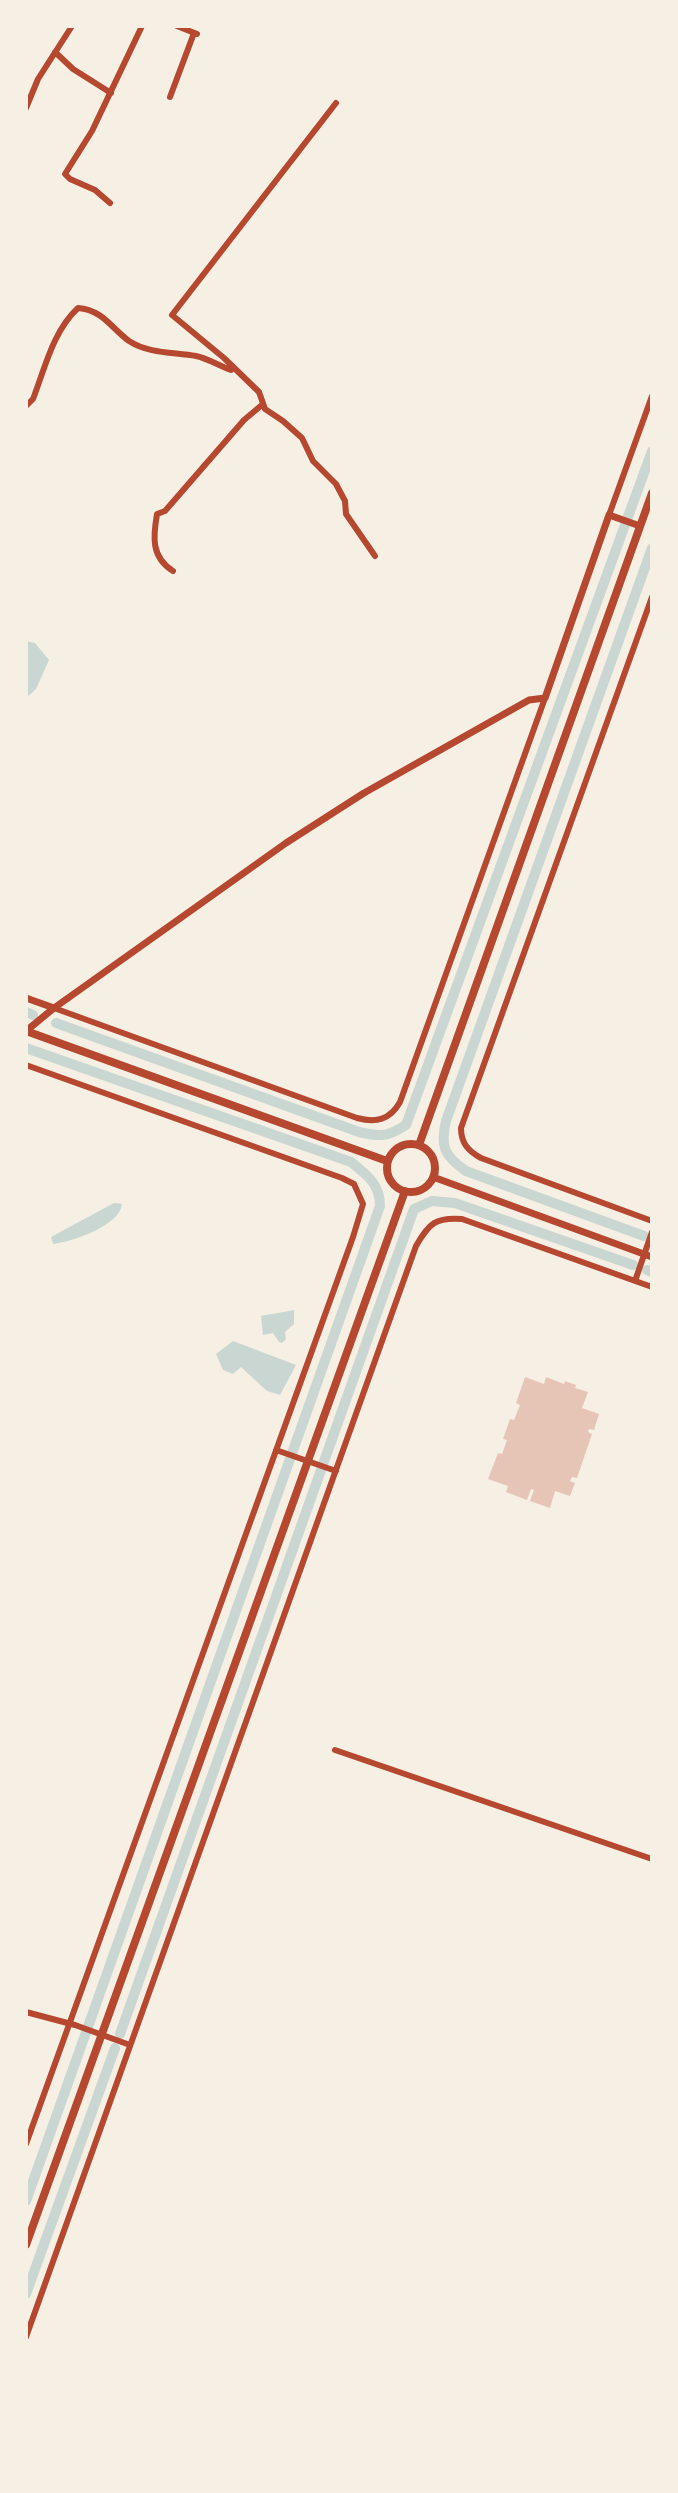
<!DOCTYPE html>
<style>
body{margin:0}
#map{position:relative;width:678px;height:2493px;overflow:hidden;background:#f6efe4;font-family:Jost,sans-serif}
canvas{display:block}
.frame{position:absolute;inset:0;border:28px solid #f6efe4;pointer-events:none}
</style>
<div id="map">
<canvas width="678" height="2493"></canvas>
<div class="frame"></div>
</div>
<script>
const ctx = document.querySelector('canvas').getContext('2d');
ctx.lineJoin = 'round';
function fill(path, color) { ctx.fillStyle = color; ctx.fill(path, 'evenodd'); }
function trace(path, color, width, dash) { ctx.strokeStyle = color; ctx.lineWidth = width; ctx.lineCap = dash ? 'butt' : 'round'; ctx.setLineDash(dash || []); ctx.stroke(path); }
const water = new Path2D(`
 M26,641L35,643L49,660L36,689L26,698Z
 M114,1203L122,1204C120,1226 71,1242 53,1244L51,1237Z
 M294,1310V1324L285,1332L286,1339L282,1343L279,1342L273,1333L263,1335L261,1316Z
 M233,1341L296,1365L280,1395L267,1391L241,1367L233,1374L223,1370L216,1354Z`);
const canal = new Path2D(`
 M26,1012L33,1015
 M56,1023L359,1132C381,1137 387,1137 406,1125L652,451
 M26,1048L351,1162C367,1175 380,1184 380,1206L26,2201
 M644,1236L466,1171C444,1156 440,1146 446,1121L652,548
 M647,1270L652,1272
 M120,2034L414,1209L432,1201L455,1203L633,1265
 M26,2294L115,2048`);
const building = new Path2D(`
 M525,1377L544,1384L546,1377L564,1384L565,1381L576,1385L575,1388L588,1392L582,1408L599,1414L594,1430L589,1429L588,1432L592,1434L577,1478L572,1477L570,1481L575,1483L570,1496L555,1491L550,1508L530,1501L534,1490L531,1489L527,1500L506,1492L508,1486L488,1479L498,1453L502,1454L507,1440L503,1439L510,1419L514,1420L520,1405L516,1403Z`);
const minor = new Path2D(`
 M177,26L197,34
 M55,52L73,69L111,93
 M170,97L194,33
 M336,103L172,315L224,358L259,392L265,409L283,421L302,438L313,461L336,484L345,501L346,514L375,556
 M26,108L38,79L72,26
 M110,203L95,190L70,179L65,174L92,131L142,26
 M26,406L33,399C45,368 53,331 78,308C103,310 111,328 129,341C149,354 174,352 196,356C207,358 219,366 231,370
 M609,515L652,396
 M173,571C151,557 153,537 157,514L165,511L244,420L263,404
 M652,597L461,1128C461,1143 468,1151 481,1158L652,1221
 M54,1008L357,1118C376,1123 390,1120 400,1102L545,698
 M26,1065L342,1178L354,1184L363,1204L353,1237L26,2144
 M635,1281L652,1232
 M276,1450L336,1471
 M335,1750L652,1859
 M26,2012L75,2025L130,2045
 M26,2337L416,1246C429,1223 436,1217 462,1219L652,1287`);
const tertiary = new Path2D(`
 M26,998L54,1008
 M26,1031L54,1008L286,843L364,793L529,700L545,698L609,515L640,526
 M433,1177L652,1257`);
const secondary = new Path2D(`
 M26,1031L387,1161
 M387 1168a24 24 0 1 1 48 0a24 24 0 1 1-48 0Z
 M419,1145L652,493
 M26,2245L405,1191`);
fill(water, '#c9d6d2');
trace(canal, '#c9d6d2', 10);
fill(building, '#e6c5b7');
trace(minor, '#b5482f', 6);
trace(tertiary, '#b5482f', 7);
trace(secondary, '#b5482f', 8);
</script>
